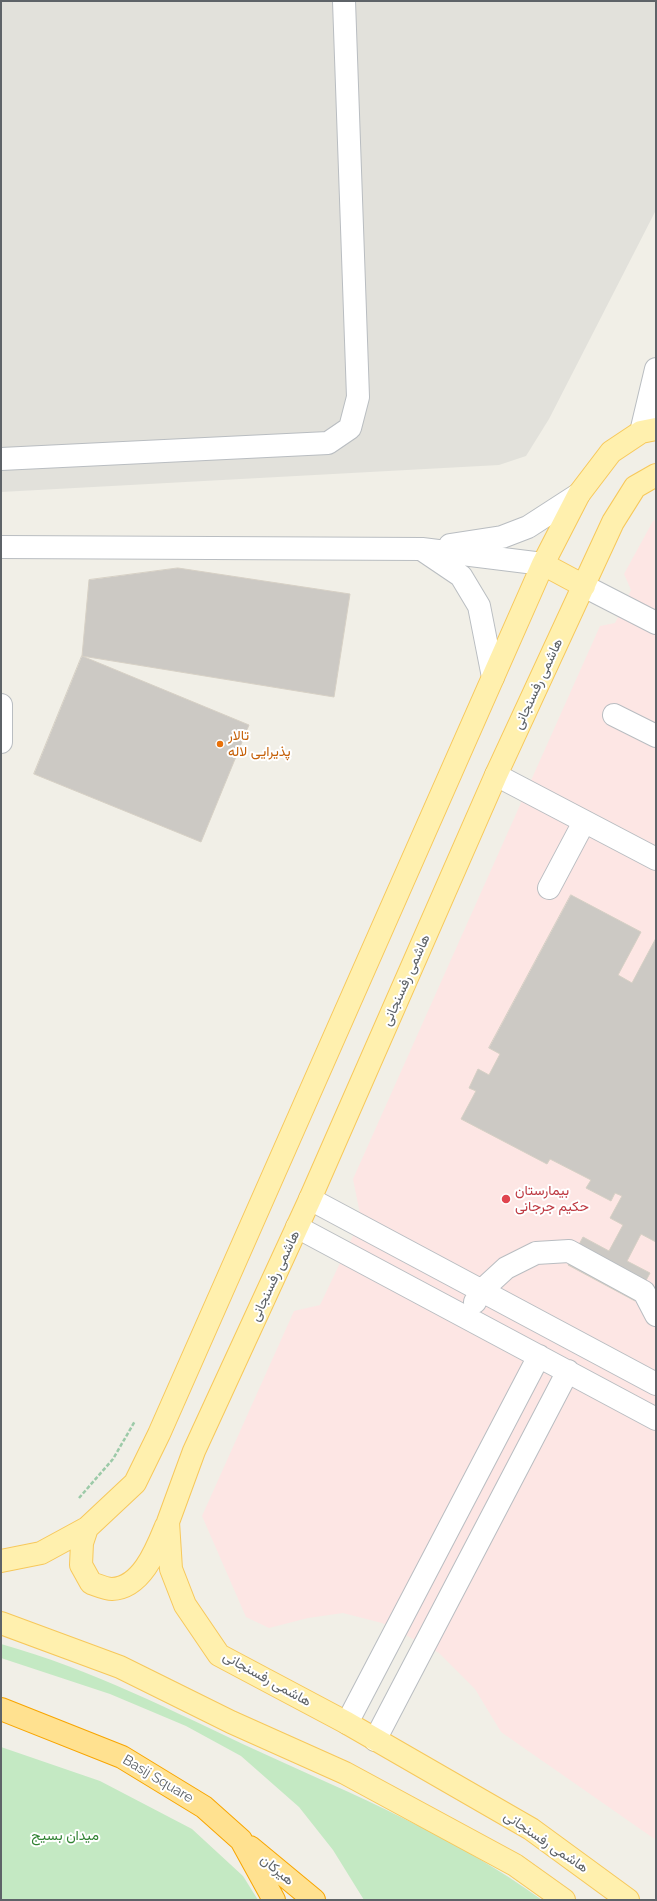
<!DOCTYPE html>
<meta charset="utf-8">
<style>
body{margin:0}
#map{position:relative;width:657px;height:1901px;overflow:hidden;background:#f1efe7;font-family:Raleway,sans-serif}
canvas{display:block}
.frame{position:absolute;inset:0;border:2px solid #5e6368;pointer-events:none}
</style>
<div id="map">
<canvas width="657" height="1901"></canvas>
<div class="frame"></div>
</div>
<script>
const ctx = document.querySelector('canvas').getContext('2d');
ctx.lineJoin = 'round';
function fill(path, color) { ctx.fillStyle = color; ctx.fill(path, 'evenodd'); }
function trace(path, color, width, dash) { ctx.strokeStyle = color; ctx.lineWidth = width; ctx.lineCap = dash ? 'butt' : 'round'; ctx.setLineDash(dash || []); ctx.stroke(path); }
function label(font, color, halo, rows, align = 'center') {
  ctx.font = font + ' Raleway,Vazirmatn,sans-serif'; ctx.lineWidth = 4; ctx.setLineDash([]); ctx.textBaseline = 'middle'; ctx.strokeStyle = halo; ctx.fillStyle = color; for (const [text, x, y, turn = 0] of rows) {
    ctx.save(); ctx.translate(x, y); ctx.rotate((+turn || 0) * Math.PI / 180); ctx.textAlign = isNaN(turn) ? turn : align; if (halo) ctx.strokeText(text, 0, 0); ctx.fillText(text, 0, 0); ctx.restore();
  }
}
const industrial = new Path2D(`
 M1,1H656V210L549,419L526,456L499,465L1,492Z`);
const medical = new Path2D(`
 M656,519V1840L501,1732L475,1689L439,1653L425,1645L382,1623L343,1613L308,1618L269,1628L246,1617L202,1516L294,1311L320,1305L361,1219L353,1179L600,626L615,623L631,590L624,574L653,521Z`);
const green = new Path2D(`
 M1,1644C91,1669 174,1712 258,1751C354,1795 456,1837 542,1900H364L333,1850L299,1807L241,1756L186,1726L110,1694L1,1658Z
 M1,1747L100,1781L192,1829L243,1876L258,1900H1Z`);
const building = new Path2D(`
 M178,568L350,594L334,697L82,656L89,580Z
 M82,656L249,725L201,842L34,774Z
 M571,895L641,932L618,975L632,983L656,938V1242L641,1234L627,1261L650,1273L635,1301L568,1265L583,1237L609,1251L623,1225L610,1218L622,1196L615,1193L611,1201L586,1188L591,1180L550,1159L547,1164L461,1119L476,1091L469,1088L478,1069L489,1075L500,1054L489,1048Z`);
const path = new Path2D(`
 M79,1498L113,1459L135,1421`);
const minor = new Path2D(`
 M641,432L656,369
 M1,459L328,443L350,428L358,397L344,1
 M450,545L502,537L528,527L579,494
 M1,547L422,549L543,564
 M424,551L461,576L479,606L493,677
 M584,586L656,623
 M1,705V742
 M614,715L656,736
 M496,775L656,859
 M549,888L584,822
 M310,1199L656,1384
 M297,1227L656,1419
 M475,1302L481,1291L506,1268L536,1253L569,1251L644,1292L656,1315
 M347,1723L539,1356
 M375,1740L568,1371`);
const major = new Path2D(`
 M543,564L584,586
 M87,1528L82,1543L81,1565L91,1583C97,1585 106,1589 112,1589C142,1588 157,1548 166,1526
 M1,1561L41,1553L87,1528L135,1483L159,1434L543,564L579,494L611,452L641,432L656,429
 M1,1623L120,1667L231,1722L345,1773L515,1865L564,1900
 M628,1900L531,1829L347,1723L219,1655L185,1605L171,1569L168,1522L194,1451L310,1199L496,775L613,522L635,487L656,475`);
const highway = new Path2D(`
 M1,1709L122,1757L204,1807L241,1840L274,1900
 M250,1847L314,1900`);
const markers = [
 [220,744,4,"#e8710a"],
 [506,1199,5,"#e0444e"]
];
const streetNames = [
 ["هاشمی رفسنجانی",538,684,-65],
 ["هاشمی رفسنجانی",406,980,-66],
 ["هاشمی رفسنجانی",275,1276,-65],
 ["هاشمی رفسنجانی",267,1679,29],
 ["Basij Square",158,1779,31],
 ["هاشمی رفسنجانی",546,1842,34],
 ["هیرکان",277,1870,40]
];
const foodNames = [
 ["تالار",228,736],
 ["پذیرایی لاله",228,752]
];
const healthNames = [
 ["بیمارستان",515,1191],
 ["حکیم جرجانی",515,1207]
];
const parkNames = [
 ["میدان بسیج",65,1836]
];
fill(industrial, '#e2e1db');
fill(medical, '#fde6e4');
fill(green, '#c4e9c3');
fill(building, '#ccc9c4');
trace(building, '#d6d0c5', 1);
trace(minor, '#b9bdc1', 24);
trace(major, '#f7c85b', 24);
trace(highway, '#f8a500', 24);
trace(path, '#9ccaa8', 2.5, [4, 2]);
trace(minor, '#fff', 22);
trace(major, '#fff0ae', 22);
trace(highway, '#ffe190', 22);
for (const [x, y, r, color] of markers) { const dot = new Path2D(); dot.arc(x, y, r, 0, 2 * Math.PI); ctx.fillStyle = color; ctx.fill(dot); trace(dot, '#fff', 1.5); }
label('14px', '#5e6368', '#fff', streetNames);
label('14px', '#c56008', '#fff', foodNames, 'left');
label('14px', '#be3a42', '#fff', healthNames, 'left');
label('14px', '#318333', '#fff', parkNames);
</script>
